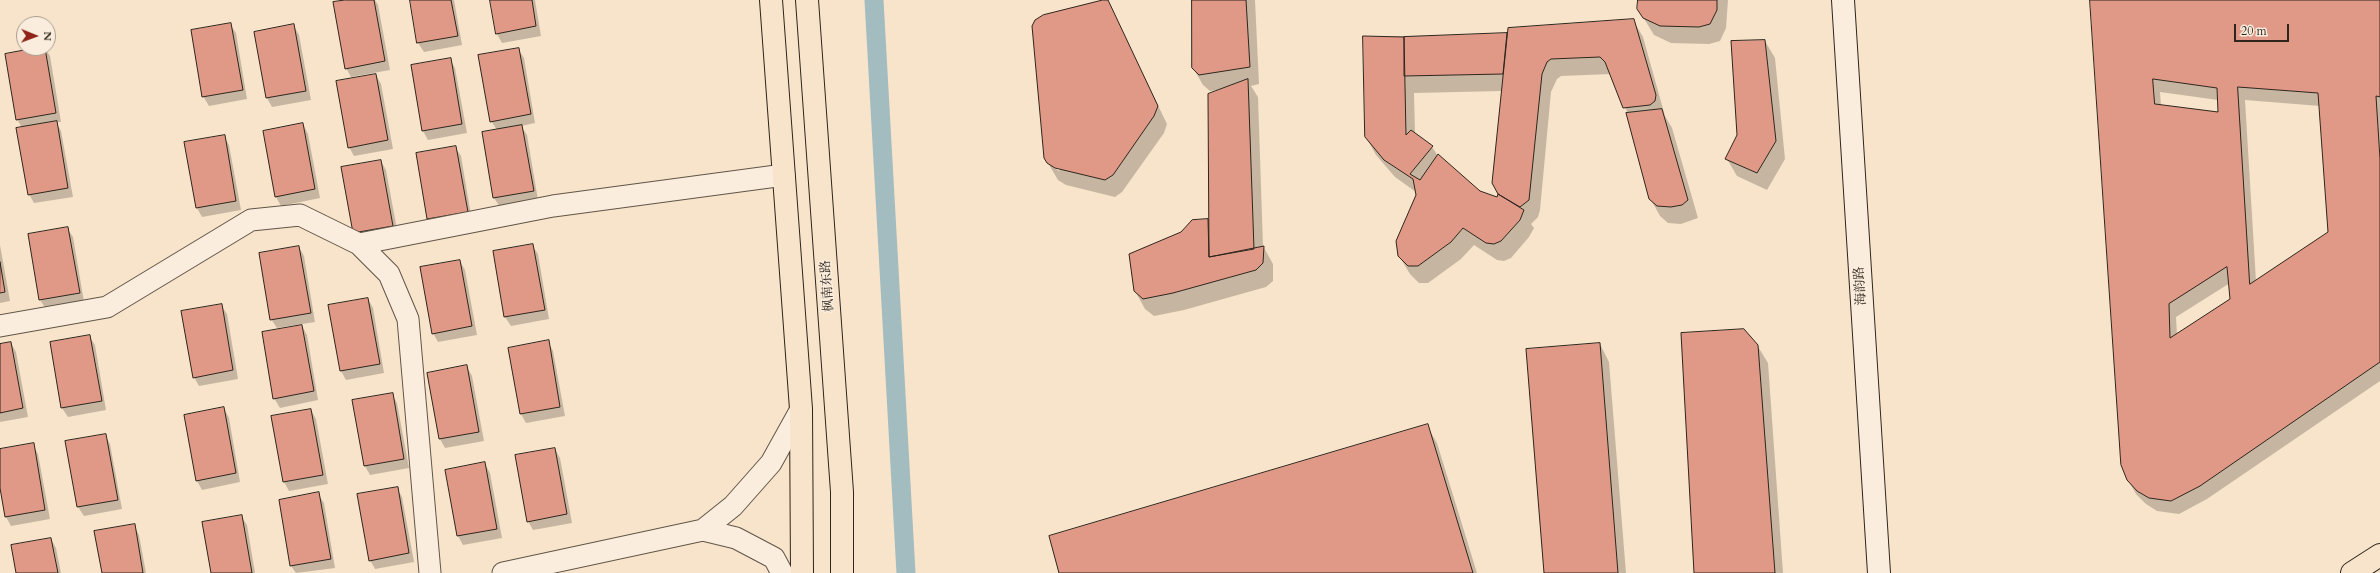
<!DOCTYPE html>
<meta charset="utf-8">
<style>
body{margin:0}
#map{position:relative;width:2380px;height:573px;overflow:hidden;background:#f8e4ca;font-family:Cardo,serif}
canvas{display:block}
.north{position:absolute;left:16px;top:16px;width:40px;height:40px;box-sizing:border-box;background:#faeddd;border:1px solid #a89d90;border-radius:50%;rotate:91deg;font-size:11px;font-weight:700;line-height:16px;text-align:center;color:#2e251d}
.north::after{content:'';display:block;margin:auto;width:14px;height:18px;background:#8f2418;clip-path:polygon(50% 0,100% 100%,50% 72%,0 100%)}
.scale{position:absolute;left:2234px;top:24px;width:55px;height:18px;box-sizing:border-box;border:2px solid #2e251d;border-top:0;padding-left:5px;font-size:12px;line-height:14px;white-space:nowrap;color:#2e251d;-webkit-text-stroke:3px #faeddd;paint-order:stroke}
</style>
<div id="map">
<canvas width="2380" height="573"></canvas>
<div class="north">N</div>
<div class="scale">20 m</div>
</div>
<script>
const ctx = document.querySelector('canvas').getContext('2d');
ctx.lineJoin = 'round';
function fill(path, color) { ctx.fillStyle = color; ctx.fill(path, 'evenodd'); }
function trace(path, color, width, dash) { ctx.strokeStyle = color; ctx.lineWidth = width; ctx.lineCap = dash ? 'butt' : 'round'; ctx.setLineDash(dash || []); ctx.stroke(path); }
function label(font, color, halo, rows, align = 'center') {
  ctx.font = font + ' Cardo,"Noto Serif SC",serif'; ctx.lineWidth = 3; ctx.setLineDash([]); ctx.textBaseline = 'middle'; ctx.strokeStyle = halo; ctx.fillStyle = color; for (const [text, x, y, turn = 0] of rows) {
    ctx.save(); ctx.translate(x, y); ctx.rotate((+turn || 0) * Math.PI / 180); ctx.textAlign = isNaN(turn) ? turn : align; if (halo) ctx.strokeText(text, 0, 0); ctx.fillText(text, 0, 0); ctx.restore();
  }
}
const shadow = new Path2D(`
 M351,0H375L378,5L390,70L351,77L346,68Z
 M411,0H454L462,45L424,52L418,43Z
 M491,0H535L541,36L502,43L497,34Z
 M1107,0L1167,124L1164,133L1122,192L1115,197L1066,185L1058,180L1045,158ZM1053,165L1060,169L1059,171L1053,167Z
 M1193,0H1255L1259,84L1251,86L1258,97L1263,246L1273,264V281L1266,287L1184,310L1154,316L1145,309L1135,291L1192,221L1209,219L1218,90L1210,91L1203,85L1193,68Z
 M1639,0H1728L1726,28L1720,41L1709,44L1671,43L1654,35L1638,9Z
 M2091,0H2380V381L2207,499L2179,514L2157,511L2146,504L2136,494L2128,480ZM2160,92L2218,100L2219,113L2161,106ZM2245,100L2320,106L2329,232L2256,281ZM2230,283L2231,300L2177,335L2176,317Z
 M1633,20L1643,37L1665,116L1672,128L1698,218L1681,224L1668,223L1660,216L1650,198L1628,114L1611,74L1561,76L1557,79L1551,92L1540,210L1538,217L1531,224L1534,228L1529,237L1511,258L1504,261L1497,260L1474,245L1461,259L1428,283H1419L1410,274L1399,256L1417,195L1416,192L1395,177L1376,155L1366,137L1364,37L1508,34ZM1502,91L1499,194L1497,198L1480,192L1438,156L1432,147L1415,134L1414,93Z
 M230,24L236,33L247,99L209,106L203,96Z
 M294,26L299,35L311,100L272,107L267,98Z
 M1765,41L1775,58L1785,159L1767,190L1737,176L1727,159L1738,135Z
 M41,48H45L50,56L61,122H56L61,131L73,197L34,203L29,194L22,128L17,119Z
 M518,49L524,58L535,123L521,126L527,135L538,200L500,207L494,198L483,133L497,130L491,121Z
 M450,59L455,68L467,133L428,140L423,131L412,66Z
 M376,75L381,84L393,149L354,156L349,147Z
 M303,124L308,134L320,198L281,206L276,197Z
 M224,136L229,145L241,210L202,217L197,208L185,143Z
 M455,147L461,156L472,221L434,228L428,219L417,154Z
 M381,161L386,170L398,235L354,233Z
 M67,228L73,237L84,302L46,309L40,300L29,235Z
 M0,245L10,301L0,303Z
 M532,245L538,254L549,319L511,326L505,317L494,252Z
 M299,247L304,256L315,322L277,328L271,319Z
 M460,261L465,270L477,335L438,342L433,333Z
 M368,299L373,308L384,373L346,380L341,371L329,306Z
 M221,305L227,314L238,379L199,386L194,377Z
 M302,326L307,335L318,400L280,408L274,398Z
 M89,336L95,345L106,410L68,417L62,408L51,343Z
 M548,342L553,351L565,416L526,423L521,414Z
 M11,343L16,352L28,417L0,422V345Z
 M1600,344L1609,362L1626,573H1545Z
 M1757,345L1768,363L1783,573H1695Z
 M467,367L472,376L484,441L445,448L440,439Z
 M392,394L397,403L409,468L370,475L365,466L354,401Z
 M224,408L229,418L240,482L202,490L197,481Z
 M311,410L316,419L328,484L289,491L284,482L272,417Z
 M1427,426L1437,443L1477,573H1060Z
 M105,435L110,444L122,509L84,516L78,507L67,442Z
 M33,445L38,454L50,519L11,526L6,517L0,483V450Z
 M555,449L560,458L572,523L533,530L528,521Z
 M485,464L490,473L502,538L463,545L458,536Z
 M397,488L402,497L414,562L375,569L370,560Z
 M318,494L324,503L335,568L296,573L291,566Z
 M241,516L247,525L255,573H212Z
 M134,525L139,535L146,573H103Z
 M51,539L56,548L61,573H17Z`);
const canal = new Path2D(`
 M874,0L906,573`);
const building = new Path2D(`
 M345,0H374L385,61L345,69L333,2Z
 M410,0H451L458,36L417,43Z
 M490,0H532L536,26L496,34Z
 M1103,0H1108L1158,106L1154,116L1113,175L1105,180L1055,168L1047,163L1044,158L1032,26L1035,20L1043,15Z
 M1192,0H1246L1250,67L1199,75L1192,68Z
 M1638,0H1717V10L1710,24L1699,27L1660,26L1643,18L1637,9Z
 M2090,0H2380V97L2376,96L2380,159V362L2200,486L2171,501L2149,498L2137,491L2127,480L2121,465ZM2153,79L2217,88L2218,112L2155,104ZM2238,87L2318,93L2328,232L2250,284ZM2227,267L2230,299L2170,338L2169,304Z
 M1634,19L1656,95L1655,101L1650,105L1623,108L1605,62L1600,57L1551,59L1547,62L1542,74L1529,200L1520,207L1498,194L1492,183L1508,28Z
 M231,23L243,90L202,97L191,30Z
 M294,24L306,91L266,98L254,32Z
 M1507,33L1503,74L1404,76V37Z
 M1363,36L1404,37L1406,135L1411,130L1433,146L1410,174L1420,180L1438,154L1480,191L1497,197L1498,194L1524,210L1520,220L1501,241L1494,244L1486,243L1463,228L1451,242L1418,266H1408L1398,256L1396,241L1416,195L1413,179L1384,160L1365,137Z
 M1765,40L1776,141L1757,173L1725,159L1737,135L1731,41Z
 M35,48H45L56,113L16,120L5,54Z
 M519,48L531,114L490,122L478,55Z
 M451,58L462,124L422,131L411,65Z
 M376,74L388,140L348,148L336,81Z
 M1248,79L1254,249L1209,257L1208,94Z
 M1662,109L1688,200L1682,205L1671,207L1657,206L1649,199L1626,113Z
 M57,121L68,188L28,195L16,128Z
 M303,123L315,189L275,197L263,131Z
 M522,125L534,191L493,198L482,132Z
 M225,135L236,201L196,208L184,142Z
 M456,146L468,212L427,219L416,153Z
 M381,160L393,226L353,233L341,167Z
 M1208,219L1209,257L1264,246L1263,263L1256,270L1173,293L1143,299L1134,291L1129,254L1181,232L1192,220Z
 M68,227L80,293L39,300L28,234Z
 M533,244L545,310L504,317L493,251Z
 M299,246L311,313L270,320L259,253Z
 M460,260L472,326L432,334L420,267Z
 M0,262L5,292L0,293Z
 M368,298L380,364L340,371L328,305Z
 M222,304L233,370L193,378L181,311Z
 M302,325L314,391L273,399L262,332Z
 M1744,329L1758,345L1775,573H1694L1681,333Z
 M90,335L102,401L61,408L50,342Z
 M549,340L560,407L520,414L508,348Z
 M11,342L23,408L0,413V344Z
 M1600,343L1618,573H1544L1526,349Z
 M467,365L479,432L439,439L427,373Z
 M393,393L404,459L364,466L352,400Z
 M224,407L236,473L196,481L184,415Z
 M311,409L323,475L283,482L271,416Z
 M1428,424L1473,573H1059L1049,536Z
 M106,434L118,500L77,507L65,441Z
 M34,443L45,510L5,517L0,488V449Z
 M555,448L567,514L527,522L515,455Z
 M485,462L497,529L457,536L445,470Z
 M398,487L409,553L369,561L357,494Z
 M319,492L331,559L290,566L279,500Z
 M242,515L252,573H211L202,522Z
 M135,524L143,573H102L94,531Z
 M51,538L58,573H16L11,545Z`);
const minor = new Path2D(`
 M359,244L389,274L408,319L430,573
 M0,326L107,307L251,220L300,215L359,244L553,206L784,175
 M503,573L703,530
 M782,573L774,558L736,538L703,530L733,506L771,463L801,409`);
const secondary = new Path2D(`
 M1843,0L1879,573`);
const primary = new Path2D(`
 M771,0L801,409L802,573
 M807,0L842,492V573`);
const trunk = new Path2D(`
 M2352,573L2380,555`);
const streetNames = [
 ["枫南东路",828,286,-94],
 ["海韵路",1861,286,-94]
];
fill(shadow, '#0003');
trace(canal, '#a2bcc0', 19);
fill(building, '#e09986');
trace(building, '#2e251d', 1);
trace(minor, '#605548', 23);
trace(secondary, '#2e251d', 24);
trace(primary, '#2e251d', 24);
trace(trunk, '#2e251d', 24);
trace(minor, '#faeddd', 21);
trace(secondary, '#faeddd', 22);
trace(primary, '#f8e4ca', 22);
trace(trunk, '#f8e4ca', 22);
label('13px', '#2e251d', '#faeddd', streetNames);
</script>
